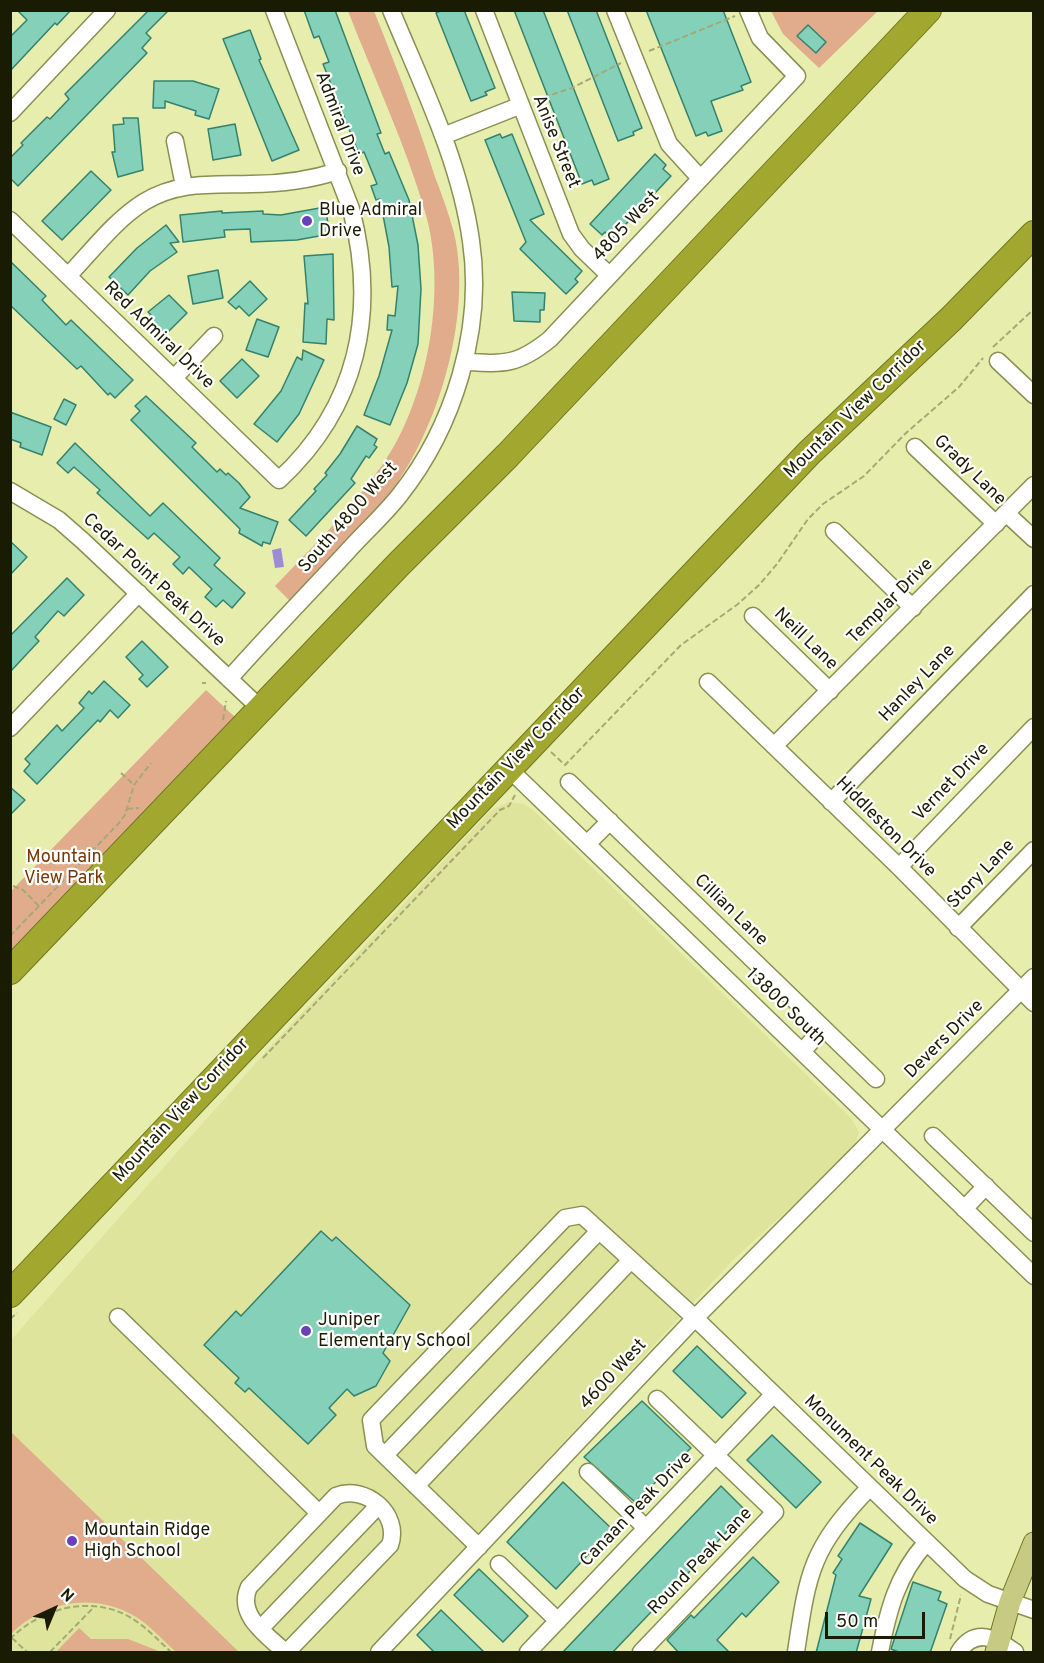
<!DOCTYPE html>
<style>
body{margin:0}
#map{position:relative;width:1044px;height:1663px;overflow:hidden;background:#e7edac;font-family:Overpass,sans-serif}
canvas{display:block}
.frame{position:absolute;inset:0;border:12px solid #1a1b03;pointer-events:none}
.north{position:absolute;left:24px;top:1579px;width:60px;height:60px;-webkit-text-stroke:4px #fff;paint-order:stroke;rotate:44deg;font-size:16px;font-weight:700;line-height:24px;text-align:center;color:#1a1b03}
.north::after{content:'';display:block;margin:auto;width:21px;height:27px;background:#1a1b03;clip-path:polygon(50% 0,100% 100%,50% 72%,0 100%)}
.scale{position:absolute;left:825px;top:1612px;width:100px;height:27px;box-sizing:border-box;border:3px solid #1a1b03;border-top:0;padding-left:8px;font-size:18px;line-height:21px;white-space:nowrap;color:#1a1b03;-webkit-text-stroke:4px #fff;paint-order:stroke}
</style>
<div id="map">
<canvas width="1044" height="1663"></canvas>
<div class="frame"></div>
<div class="north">N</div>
<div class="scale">50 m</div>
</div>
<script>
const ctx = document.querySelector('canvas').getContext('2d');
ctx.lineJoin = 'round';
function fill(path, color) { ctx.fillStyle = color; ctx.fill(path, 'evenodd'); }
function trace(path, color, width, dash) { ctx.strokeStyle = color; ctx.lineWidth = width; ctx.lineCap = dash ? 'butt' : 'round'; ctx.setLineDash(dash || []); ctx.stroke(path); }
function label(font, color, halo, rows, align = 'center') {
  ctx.font = font + ' Overpass,sans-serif'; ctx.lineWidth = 4.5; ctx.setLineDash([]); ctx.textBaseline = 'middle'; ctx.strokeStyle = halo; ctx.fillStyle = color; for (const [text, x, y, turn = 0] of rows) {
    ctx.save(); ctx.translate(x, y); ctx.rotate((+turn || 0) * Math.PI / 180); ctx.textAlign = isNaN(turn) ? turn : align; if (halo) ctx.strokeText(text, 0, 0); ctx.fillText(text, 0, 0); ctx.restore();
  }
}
const built = new Path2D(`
 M508,802L524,804L533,810L851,1118L859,1132L855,1144L826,1175L736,1257L368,1652H11V1340L270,1047L490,811Z`);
const green = new Path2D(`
 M348,11H374C396,66 417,120 435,177C442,195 449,214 454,233C472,309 442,416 399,480C370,525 327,563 290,601L275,586C312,547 352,509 383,464C428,399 447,291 426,215C406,145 374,78 348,11Z
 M771,11H878L819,68L783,34Z
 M206,690L236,718L11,957V891Z
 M10,1432H11L239,1652H176C165,1642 154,1630 142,1621C100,1591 46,1599 11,1634Z
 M79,1628L91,1639H128L161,1652H56Z`);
const water = new Path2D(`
 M281,548L284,567L275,568L272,550Z`);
const building = new Path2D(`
 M17,10H71L57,25L55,23L10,71V37L27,20Z
 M149,10H169L146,33L151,38L142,48L147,53L18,186L10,178V158L23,145L21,143L47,117L50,119L69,99L65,94Z
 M304,10H335L381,133L377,134L385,154L389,152L409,200L418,245L421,289L418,344L407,383L390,425L364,415L379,376L392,330H387L388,315L395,316L398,286L392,287L389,247L380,199L376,200L371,186L377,184L364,152L359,154L323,64L329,62L319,36L314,38Z
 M442,10H464L495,88L485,92L487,95L471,101L436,13Z
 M514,10H543L609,179L594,185L592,180L582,184Z
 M567,10H596L642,128L633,132L634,135L618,141Z
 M646,10H723L751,82L741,86L743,90L711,101L722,131L708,136L706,132L696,136Z
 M808,25L826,42L816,53L797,36Z
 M250,30L261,59L259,60L299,150L272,161L223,39Z
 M154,81H193L219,89L209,119L195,115L196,111L165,101V108H153Z
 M123,118H138L143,170L118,177L112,152H115L113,125L124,124Z
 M235,124L241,155L213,160L208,129Z
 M500,134L502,138L512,134L544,214L530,220L582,271L575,279L578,282L566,294L520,249L526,242L485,140Z
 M655,154L666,165L663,169L671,176L612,239L605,232L602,235L590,224Z
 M91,171L111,190L62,240L42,221Z
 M325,207L330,234L297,240L251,242L250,229L224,230L225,237L183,242L180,215L222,211V213L263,211V214L281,215Z
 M166,225L179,242L170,243L177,252L150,271L128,295L109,277L137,248Z
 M333,254L334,320L327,319L326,344L303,342L305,303L308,304L304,256Z
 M10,261L46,296L42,300L66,325L71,320L133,380L115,398L110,393L108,395L81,366L77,369L10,305Z
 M218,270L223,298L193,304L188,276Z
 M250,281L267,299L249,316L239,306L236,309L228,302Z
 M512,292L545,293L544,310H540V322L514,321Z
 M169,295L187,313L163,337L145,321L151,315L148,312Z
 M257,319L279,327L268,357L246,350Z
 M303,350L324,360L299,414L277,442L254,424L281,391L297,357L302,360Z
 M242,359L259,376L237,398L220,381Z
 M146,396L196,443L192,447L217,472L220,469L226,475L228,473L239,483L250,497L240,508L278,522L270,544L263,542L262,546L239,533L240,529L131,420L140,411L135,406Z
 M64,399L76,405L66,425L54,419Z
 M10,412L51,427L42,455L20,447L21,443L10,439Z
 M357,426L377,439L374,445L377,447L369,458L366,456L351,479L355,483L306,536L289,520L316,491L314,489L327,475L325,473L340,454Z
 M75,443L150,516L163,503L220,558L214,565L245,593L232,608L223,600L216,607L205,597L212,589L189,567L183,574L173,564L180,557L154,533L148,539L97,493L100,490L74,467L68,473L57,463Z
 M10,541L27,557L10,575Z
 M67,578L84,595L64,616L58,611L35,637L39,641L10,672V636Z
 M142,641L168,667L147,687L139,679L143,675L126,657Z
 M104,681L130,705L118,718L110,710L100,722L98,720L37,784L24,771L30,764L25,759L57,725L62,731L84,708L79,703L89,691L92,694Z
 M10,787L25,800L10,815Z
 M321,1231L332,1241L336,1237L410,1305L383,1353L390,1361L376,1386L354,1396L347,1389L329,1408L336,1415L308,1444L249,1388L245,1392L235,1383L239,1378L204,1345L236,1311L241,1316Z
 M697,1346L746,1393L722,1418L673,1371Z
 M642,1401L691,1448L635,1502L584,1457Z
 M772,1435L821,1482L796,1508L747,1460Z
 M563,1482L612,1529L556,1589L507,1542Z
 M721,1486L746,1511L693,1568L612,1653H562Z
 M860,1523L892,1544L859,1596L871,1599L856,1653H816L836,1575L833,1573L842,1559L838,1556Z
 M753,1557L779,1582L746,1617L742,1613L717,1640L730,1653H679L667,1640L691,1615L694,1618Z
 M479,1569L528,1616L503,1642L454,1595Z
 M913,1582L941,1592L938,1600L947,1604L930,1653H901L891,1649Z
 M441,1610L485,1653H435L417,1635Z`);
const path = new Path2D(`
 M649,51L735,16
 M535,100L572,88L621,63
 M993,347L1034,309
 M202,683H206
 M223,720L226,701
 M551,752L565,765L681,645L738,604L759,585L777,564L808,519L823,504L864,476L906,433L959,387L983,358
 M121,773L134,785
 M127,809L139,808
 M13,886L23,890L39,906
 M10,936L119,823L125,815L134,785L151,763
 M263,1058L500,810L509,806L515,795
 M10,1319L17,1313
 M12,1638L27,1652
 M10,1639C42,1607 93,1594 133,1619C147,1628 159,1641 171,1652
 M950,1639L961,1595
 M50,1652L94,1607`);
const minor = new Path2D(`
 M484,10L571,234L582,249L609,275
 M615,10L669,144L700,178
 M10,113L107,10
 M443,136L519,106
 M175,141L184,186
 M10,220L279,480C358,407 378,312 351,209L274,10
 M68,276C92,251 115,220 144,202C178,181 213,185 251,184C281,184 310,180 338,171
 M998,361L1034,395
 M465,362C505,364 518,365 550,339L797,76L760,38L748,10
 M174,378L214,336
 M915,447L996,524
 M10,491L59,520L83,541L261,709
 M1006,513L1034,539
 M834,531L913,608
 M753,616L830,691
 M229,679C267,636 307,595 346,553C363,534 383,516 399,496C454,427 484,329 471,241C460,161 422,85 391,10
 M708,682L899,867L1034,1003
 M10,728L139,593
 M774,746L1034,485
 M508,768L1034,1276
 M569,782L876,1079
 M831,802L1034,594
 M587,844L610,821
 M899,867L1034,727
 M958,928L1034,850
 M802,1052L823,1028
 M933,1136L1034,1233
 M964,1209L986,1186
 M118,1317L319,1513
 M385,1455L599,1231
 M588,1472L646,1528
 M416,1486L631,1260
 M479,1547L375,1446L371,1420L565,1218L582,1215L695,1318L965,1579L988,1594L1034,1610
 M499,1564L558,1621
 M261,1628L378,1506
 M285,1652C267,1635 236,1615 249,1587L336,1496C365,1484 401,1514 390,1545L287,1652
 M379,1652L695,1318L1034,977
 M528,1652L773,1395
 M641,1652L775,1512L657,1399
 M796,1652C808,1571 811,1549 869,1488
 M880,1652C888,1611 897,1575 926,1543
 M959,1652C975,1627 996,1638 1015,1652`);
const major = new Path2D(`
 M996,1652L1010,1602L1034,1543`);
const highway = new Path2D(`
 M10,971L399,564L508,455L928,10
 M10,1294L809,453L952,318L1034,234`);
const markers = [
 [307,221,6,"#6742bb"],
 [306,1331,6,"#6742bb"],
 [72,1541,6,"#6742bb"]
];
const streetNames = [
 ["Admiral Drive",339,124,69],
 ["Anise Street",555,142,68],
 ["4805 West",627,227,-47],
 ["Red Admiral Drive",158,336,44],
 ["Mountain View Corridor",856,410,-44],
 ["Grady Lane",969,471,44],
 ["South 4800 West",349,518,-49],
 ["Cedar Point Peak Drive",153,581,43],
 ["Templar Drive",891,602,-45],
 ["Neill Lane",805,640,44],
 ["Hanley Lane",918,684,-46],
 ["Mountain View Corridor",517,759,-46],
 ["Vernet Drive",952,783,-46],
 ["Hiddleston Drive",885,828,45],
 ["Story Lane",982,875,-46],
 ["Cillian Lane",730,911,44],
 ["13800 South",785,1008,44],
 ["Devers Drive",945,1040,-45],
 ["Mountain View Corridor",182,1111,-47],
 ["4600 West",614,1375,-47],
 ["Monument Peak Drive",870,1461,44],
 ["Canaan Peak Drive",637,1510,-46],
 ["Round Peak Lane",701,1562,-46]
];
const poiNames = [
 ["Blue Admiral",319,211],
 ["Drive",319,232],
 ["Juniper",318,1321],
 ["Elementary School",318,1342],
 ["Mountain Ridge",84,1531],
 ["High School",84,1552]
];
const parkNames = [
 ["Mountain",64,858],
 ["View Park",64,879]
];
fill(built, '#dee49b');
fill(green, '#e1ac8c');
fill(water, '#9b8dd5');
fill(building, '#84d0b8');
trace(building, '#34826d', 1.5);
trace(minor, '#8a8f52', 19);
trace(major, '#727620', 23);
trace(highway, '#727620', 28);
trace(path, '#a4a975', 2, [6, 3]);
trace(minor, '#fff', 16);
trace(major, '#c7ca82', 21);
trace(highway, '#a1a72f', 26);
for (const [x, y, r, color] of markers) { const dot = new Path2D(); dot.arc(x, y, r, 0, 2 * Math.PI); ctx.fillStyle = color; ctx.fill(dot); trace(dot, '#fff', 2); }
label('18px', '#1a1b03', '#fff', streetNames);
label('18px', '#1a1b03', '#fff', poiNames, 'left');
label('18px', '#783700', '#fff', parkNames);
</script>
